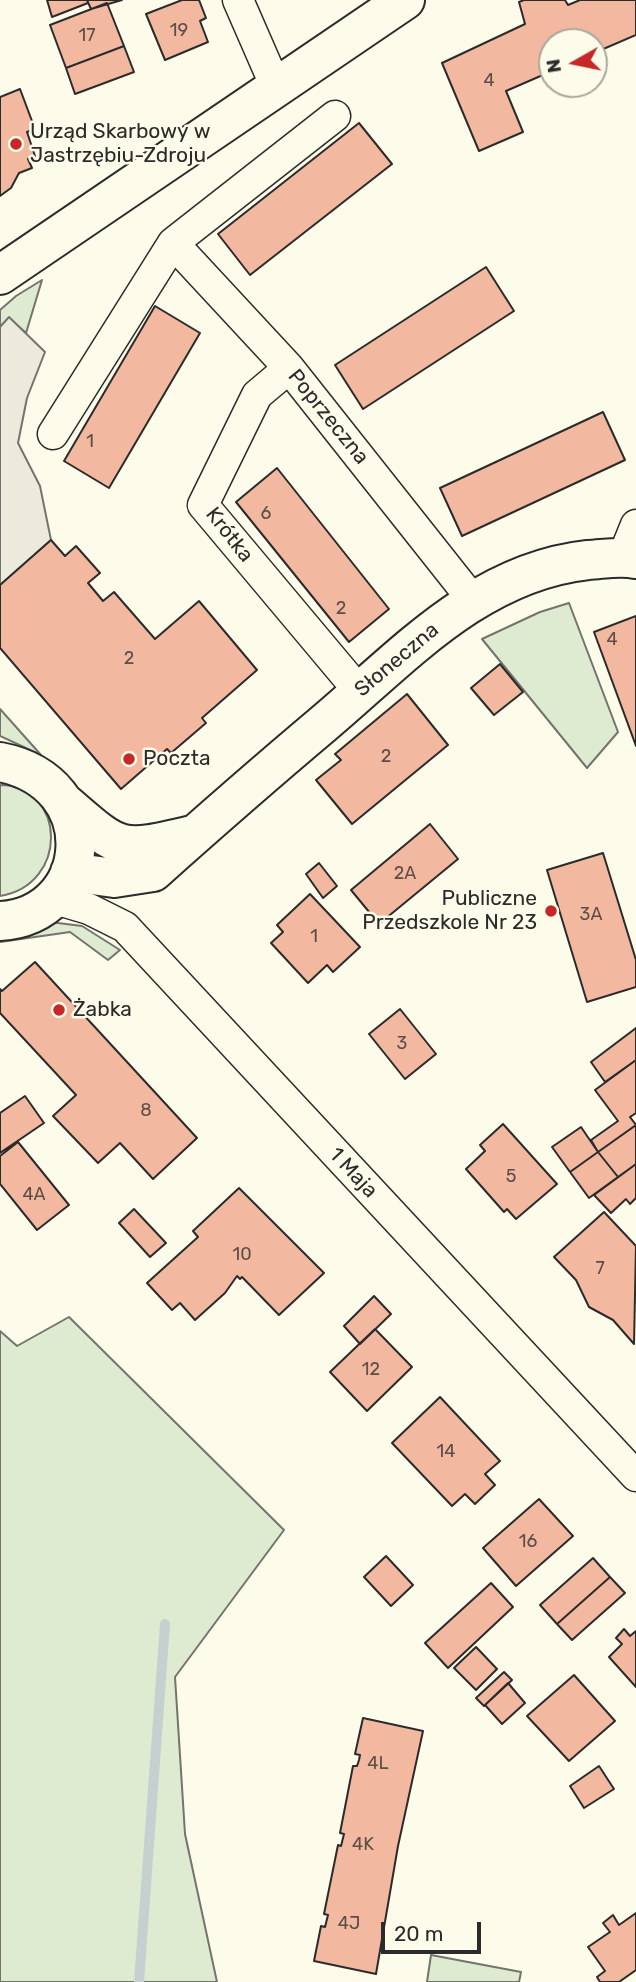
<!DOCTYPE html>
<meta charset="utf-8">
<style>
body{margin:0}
#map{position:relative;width:636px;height:1982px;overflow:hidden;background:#fdfbea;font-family:Rubik,sans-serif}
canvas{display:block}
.north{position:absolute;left:538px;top:28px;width:70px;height:70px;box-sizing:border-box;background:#fdfbea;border:2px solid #a9a89e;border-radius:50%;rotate:261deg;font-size:19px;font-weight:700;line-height:28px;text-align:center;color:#2b2b2b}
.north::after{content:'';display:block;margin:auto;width:24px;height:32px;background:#c62828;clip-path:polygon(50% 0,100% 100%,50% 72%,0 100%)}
.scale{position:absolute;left:381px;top:1922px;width:100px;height:32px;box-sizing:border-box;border:4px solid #2b2b2b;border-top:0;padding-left:9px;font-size:21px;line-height:24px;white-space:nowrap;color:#2b2b2b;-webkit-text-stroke:5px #fdfbea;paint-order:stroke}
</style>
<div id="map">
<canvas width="636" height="1982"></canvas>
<div class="north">N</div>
<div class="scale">20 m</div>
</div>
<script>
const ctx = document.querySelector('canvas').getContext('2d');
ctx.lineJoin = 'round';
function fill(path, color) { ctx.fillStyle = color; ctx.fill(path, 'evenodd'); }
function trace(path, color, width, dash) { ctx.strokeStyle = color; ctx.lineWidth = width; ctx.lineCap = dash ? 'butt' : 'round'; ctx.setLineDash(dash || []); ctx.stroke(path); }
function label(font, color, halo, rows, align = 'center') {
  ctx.font = font + ' Rubik,sans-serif'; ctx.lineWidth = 5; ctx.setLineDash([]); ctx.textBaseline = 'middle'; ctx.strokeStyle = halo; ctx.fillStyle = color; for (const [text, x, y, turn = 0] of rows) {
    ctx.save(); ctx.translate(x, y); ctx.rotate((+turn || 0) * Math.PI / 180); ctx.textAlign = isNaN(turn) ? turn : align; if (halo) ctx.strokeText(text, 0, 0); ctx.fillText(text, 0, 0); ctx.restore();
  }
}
const green = new Path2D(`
 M42,280L26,333L9,318L0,327V310L16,296Z
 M569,603L618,732L587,768L482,639L540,612Z
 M0,709L41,755L0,736Z
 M0,785C67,786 69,885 0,896Z
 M50,922L82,926L120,950L108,960L70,932L0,942V931Z
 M69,1317L284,1530L175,1677L185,1834L217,1982H0V1331L17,1346Z
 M431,1955L521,1972L519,1982H427Z`);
const parking = new Path2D(`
 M9,317L45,352L27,398L18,443L40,486L51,540L0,585V327Z`);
const stream = new Path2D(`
 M139,1982L165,1624`);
const building = new Path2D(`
 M47,0H87L88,3L52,17Z
 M87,0H122L91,9Z
 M182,0H199L206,18L200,21L208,42L165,60L146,14Z
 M524,0H565L568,5L580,0H636V35L594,53V42H552V71L506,91L523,132L479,151L442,63L525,24L519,2Z
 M107,3L124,46L66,68L50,25Z
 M124,46L134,72L75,94L66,68Z
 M20,89L35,129L27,132L35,156L28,159L32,168L19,173L11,188L0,196V97Z
 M359,123L392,164L250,275L218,234Z
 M486,267L514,311L363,409L335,365Z
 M155,306L200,333L109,488L64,461Z
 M603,412L625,460L462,536L440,488Z
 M277,468L389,609L349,642L236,502Z
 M51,540L65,556L76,546L100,573L88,583L103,601L114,592L155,639L199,601L257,670L202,718L206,723L171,753L167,749L121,789L0,648V585Z
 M636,616V746L594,632Z
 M500,664L523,692L494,715L471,688Z
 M407,694L448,745L352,824L316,780L341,760L335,754Z
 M430,824L458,859L379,924L351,890Z
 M603,853L636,960V987L587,1002L547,870Z
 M319,863L337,886L323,898L306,874Z
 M310,894L360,947L333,972L327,965L308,983L271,943L283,932L277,925Z
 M35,962L197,1138L153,1179L120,1143L98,1163L53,1116L76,1095L0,1013V989L2,991Z
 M400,1009L436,1054L405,1079L369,1034Z
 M636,1028V1060L605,1082L591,1062Z
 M636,1060V1113L630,1117L636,1125L598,1152L591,1140L618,1121L595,1090Z
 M25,1096L44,1123L0,1153V1113Z
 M503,1124L557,1184L516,1219L507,1209L504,1212L466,1169L485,1151L480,1145Z
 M636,1125V1164L618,1177L598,1152Z
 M581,1127L598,1152L570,1172L552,1147Z
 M18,1142L69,1205L37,1230L0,1184V1156Z
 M598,1152L618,1177L589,1198L570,1172Z
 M636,1164V1198L630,1204L626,1199L611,1213L594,1195Z
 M239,1188L324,1273L279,1315L242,1277L240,1279L237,1276L225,1293L195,1320L180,1303L172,1310L147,1283L198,1237L193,1231Z
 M134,1209L166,1243L150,1257L119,1223Z
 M604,1212L636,1246L634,1344L613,1320L589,1307L576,1280L554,1257Z
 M374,1296L391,1314L360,1344L344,1326Z
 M375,1329L412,1367L367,1411L330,1372Z
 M440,1397L500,1461L485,1474L495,1485L475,1504L465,1494L452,1506L392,1443Z
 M539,1499L573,1536L516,1586L483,1548Z
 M386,1556L413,1585L391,1606L364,1577Z
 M593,1558L610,1577L557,1624L540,1605Z
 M610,1577L625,1593L572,1640L557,1624Z
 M491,1583L513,1607L448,1668L425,1643Z
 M624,1629L630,1636L636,1631V1687L609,1657L622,1644L616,1638Z
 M476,1647L497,1669L476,1690L454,1668Z
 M504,1672L512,1680L484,1706L476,1698Z
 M574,1675L615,1721L569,1761L527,1716Z
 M508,1683L525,1703L502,1724L485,1705Z
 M363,1718L423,1731L398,1846L376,1974L314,1961L321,1926L325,1927L328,1915L324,1914L338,1845L341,1846L344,1834L340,1833L353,1766H357L359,1760L360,1755L355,1754Z
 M599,1766L614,1789L584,1808L570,1786Z
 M636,1913V1970L619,1982H600L597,1977L605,1971L588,1947L610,1932L603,1923L613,1915L619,1925Z`);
const street = new Path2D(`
 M238,0L276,87
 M173,243L289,368L472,599
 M289,368L257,395L203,505L359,691
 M53,434L173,243L335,116
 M623,557L636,525
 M52,898L89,909L125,927L636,1476`);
const secondary = new Path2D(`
 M0,275L405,0
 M0,762C107,783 94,916 0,921
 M66,804C121,852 120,852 192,835
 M70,872L114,878L153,872C209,822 265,773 322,725C403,657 477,572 588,560C605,559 620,556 636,559`);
const markers = [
 [16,144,7,"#c62828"],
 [129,759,7,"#c62828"],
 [551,911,7,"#c62828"],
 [59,1010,7,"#c62828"]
];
const numberNames = [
 ["19",179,31],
 ["17",87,36],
 ["4",489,81],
 ["1",90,442],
 ["6",266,514],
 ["2",341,609],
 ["4",612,640],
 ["2",129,659],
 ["2",386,757],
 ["2A",405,874],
 ["3A",591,915],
 ["1",314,937],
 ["3",402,1044],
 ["8",146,1111],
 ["5",511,1177],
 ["4A",34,1195],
 ["10",242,1255],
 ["7",600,1269],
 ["12",371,1370],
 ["14",446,1452],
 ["16",528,1542],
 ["4L",378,1764],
 ["4K",363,1845],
 ["4J",349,1924]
];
const poiNames = [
 ["Urząd Skarbowy w",30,132],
 ["Jastrzębiu-Zdroju",30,156],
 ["Poczta",143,759],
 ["Publiczne",537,899,"right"],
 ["Przedszkole Nr 23",537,923,"right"],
 ["Żabka",73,1010]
];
const streetNames = [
 ["Poprzeczna",328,417,51],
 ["Krótka",229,535,52],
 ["Słoneczna",397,660,-40],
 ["1 Maja",353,1173,47]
];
fill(green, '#deebd1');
trace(green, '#74746e', 2);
fill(parking, '#eceadb');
trace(parking, '#74746e', 2);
trace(stream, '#c7d0d0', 10);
fill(building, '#f2b8a0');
trace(building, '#2b2b2b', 2);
trace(street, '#2b2b2b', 33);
trace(secondary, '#2b2b2b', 42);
trace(street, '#fdfbea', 30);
trace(secondary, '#fdfbea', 38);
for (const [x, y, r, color] of markers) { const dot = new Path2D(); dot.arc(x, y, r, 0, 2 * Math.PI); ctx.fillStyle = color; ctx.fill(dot); trace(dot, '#fdfbea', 2.5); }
label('18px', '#5d4e48', null, numberNames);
label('21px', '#2b2b2b', '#fdfbea', poiNames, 'left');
label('21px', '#2b2b2b', '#fdfbea', streetNames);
</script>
